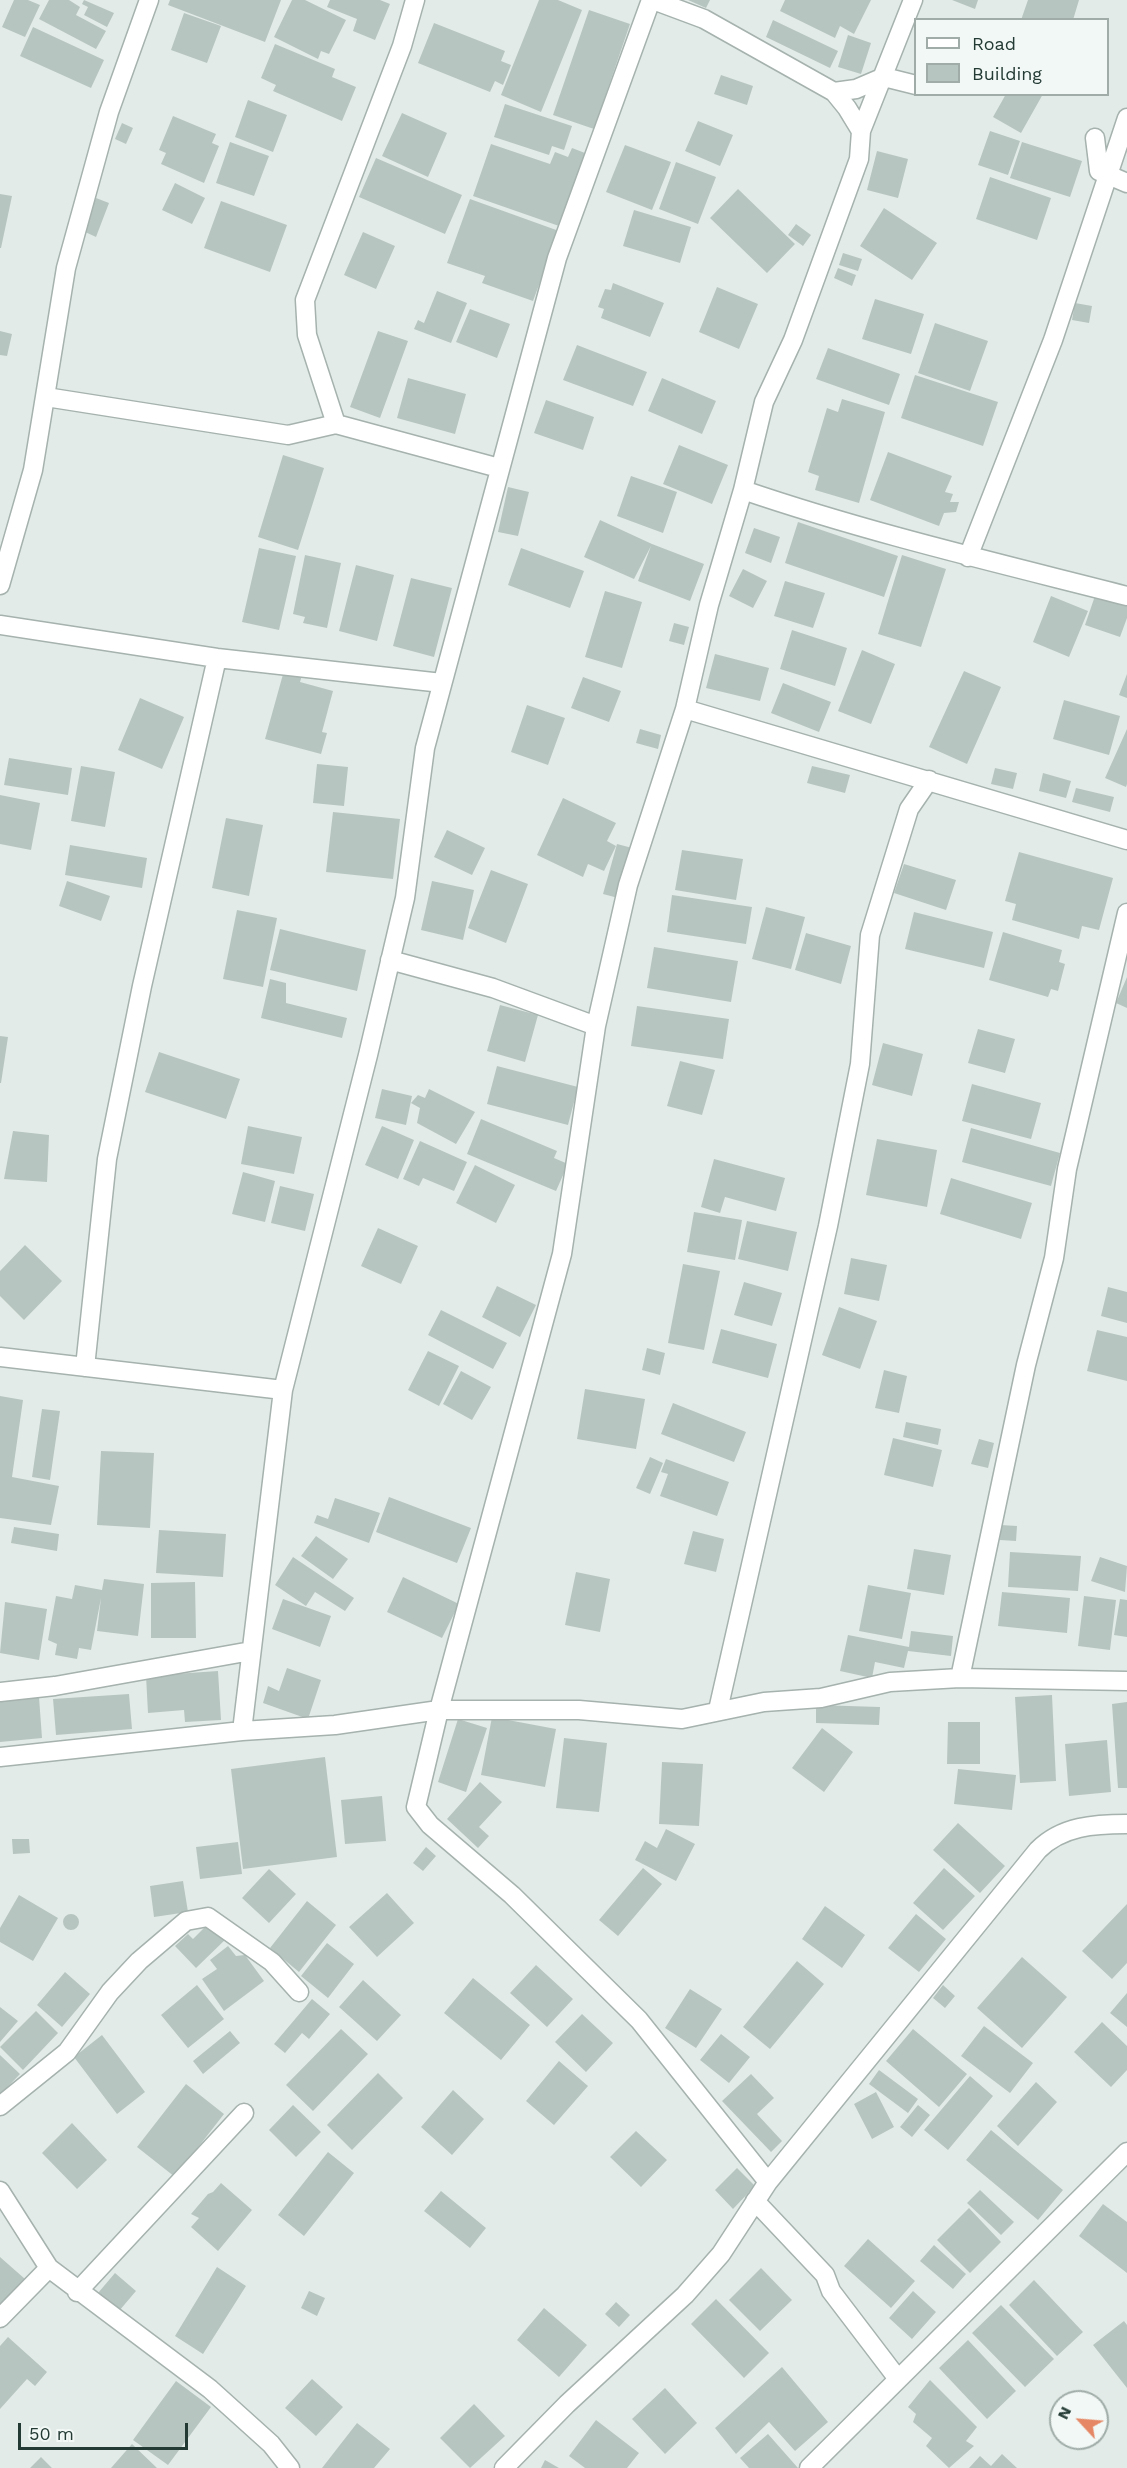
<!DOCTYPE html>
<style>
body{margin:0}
#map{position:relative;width:1127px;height:2468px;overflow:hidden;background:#e2ebe7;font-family:"Work Sans",sans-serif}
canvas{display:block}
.legend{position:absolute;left:914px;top:18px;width:195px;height:78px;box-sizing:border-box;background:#f2f8f5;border:2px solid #9faca8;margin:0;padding:8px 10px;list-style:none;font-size:18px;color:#233a34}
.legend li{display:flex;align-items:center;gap:12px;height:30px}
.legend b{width:30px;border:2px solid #9faca8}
.north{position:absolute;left:1049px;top:2390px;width:60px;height:60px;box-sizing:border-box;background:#f2f8f5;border:2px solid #9faca8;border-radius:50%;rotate:296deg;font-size:16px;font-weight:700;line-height:24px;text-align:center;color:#233a34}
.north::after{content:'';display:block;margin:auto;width:21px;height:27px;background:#e58765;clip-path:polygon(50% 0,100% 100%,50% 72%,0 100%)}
.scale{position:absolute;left:18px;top:2423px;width:170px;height:27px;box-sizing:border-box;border:3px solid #233a34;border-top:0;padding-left:8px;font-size:18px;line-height:21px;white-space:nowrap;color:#233a34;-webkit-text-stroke:4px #f2f8f5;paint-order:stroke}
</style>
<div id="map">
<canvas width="1127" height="2468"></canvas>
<ul class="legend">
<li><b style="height:8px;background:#fff"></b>Road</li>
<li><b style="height:16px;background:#b7c5c0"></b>Building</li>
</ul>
<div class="north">N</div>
<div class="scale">50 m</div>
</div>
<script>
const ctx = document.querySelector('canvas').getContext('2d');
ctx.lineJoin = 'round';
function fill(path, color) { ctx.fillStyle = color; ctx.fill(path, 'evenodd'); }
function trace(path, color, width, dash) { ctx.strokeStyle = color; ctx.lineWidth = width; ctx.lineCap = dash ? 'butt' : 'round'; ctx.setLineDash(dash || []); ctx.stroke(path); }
const building = new Path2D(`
 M14,0H28L40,5L25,37L2,27Z
 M49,0H69L80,7L76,15L106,31L96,49L39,19Z
 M84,0L114,13L107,27L84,15L88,7L82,4Z
 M170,0H281L265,42L168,5Z
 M292,0H305L346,20L329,54L321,51L318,59L274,37Z
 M330,0H380L390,4L375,40L353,31L357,19L327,7Z
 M539,0H558L582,10L541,112L501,95Z
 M688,0H710L706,8Z
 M785,0H871L854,34L840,26L835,38L780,11Z
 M952,0H978L975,9Z
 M1028,0H1079L1073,20H1021Z
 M589,10L630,24L594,129L553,115Z
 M184,13L221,26L207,63L171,50Z
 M773,20L838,51L830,68L766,37Z
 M434,23L505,51L501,61L511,65L503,85L495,81L490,92L418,63Z
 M33,27L104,60L91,88L20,56Z
 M848,35L871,43L861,74L838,67Z
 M275,44L335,69L332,77L356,87L342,121L273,91L276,85L261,78Z
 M721,75L753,86L747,105L714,94Z
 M1006,94H1043L1021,133L993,117Z
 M248,100L287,115L273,152L235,137Z
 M505,104L572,126L564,150L552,146L549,155L494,137Z
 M402,113L447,133L428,177L382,156Z
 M173,116L216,134L212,143L219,146L204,183L161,164L166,153L159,150Z
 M698,121L733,135L720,166L685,151Z
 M122,123L133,128L126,144L115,139Z
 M990,131L1020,141L1008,175L978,165Z
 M230,142L269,156L254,196L216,183Z
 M1022,142L1082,161L1070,197L1010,178Z
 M491,144L550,164L555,152L568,157L572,148L585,153L559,226L473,196Z
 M625,145L671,162L652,210L606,192Z
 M877,151L908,159L898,198L867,190Z
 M376,158L462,195L445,234L359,197Z
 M676,162L716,177L698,224L659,209Z
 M990,177L1051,198L1037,240L976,219Z
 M175,183L205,198L192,224L162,210Z
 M738,189L795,244L767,273L710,218Z
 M0,194L12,196L1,248H0Z
 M96,198L109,203L96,237L83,231Z
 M470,199L559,231L533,301L482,283L485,276L447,263Z
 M221,201L287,225L270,272L204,248Z
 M884,208L937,243L912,280L860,246Z
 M634,210L691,227L680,263L623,246Z
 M796,224L811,235L803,246L788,235Z
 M363,232L395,246L376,289L344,275Z
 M843,253L862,259L858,271L839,265Z
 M838,268L856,275L852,286L834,278Z
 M613,283L664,303L650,337L601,318L604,309L598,307L605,289L611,290Z
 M717,287L758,304L739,349L699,332Z
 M437,291L467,303L451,343L414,329L418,320L424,323Z
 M875,299L924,314L911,354L862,339Z
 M1075,303L1092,306L1089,323L1072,320Z
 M470,309L510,324L497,358L456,342Z
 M935,323L988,341L970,391L918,373Z
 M0,331L12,334L7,356L0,355Z
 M378,331L408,341L380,418L350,407Z
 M577,345L647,372L633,406L563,380Z
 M828,348L900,374L889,405L816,379Z
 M915,375L998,402L983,446L901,418Z
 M408,378L466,394L455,434L397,418Z
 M662,378L716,401L702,434L648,411Z
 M842,399L885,412L859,503L815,490L819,476L808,472L827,408L838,412Z
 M546,400L594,417L583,450L534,433Z
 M679,445L728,465L712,504L663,484Z
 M888,452L952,476L945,492L953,494L950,502H959L956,512L944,513L939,526L870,500Z
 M283,455L324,468L298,550L258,537Z
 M631,476L677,492L663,533L617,516Z
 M508,487L529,492L518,536L498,532Z
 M600,520L652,544L704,564L690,601L638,581L651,546L634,579L584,557Z
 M798,522L898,556L884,597L785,563Z
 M754,528L780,537L771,563L745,553Z
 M259,548L296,556L279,630L242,622Z
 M521,548L584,571L570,608L508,585Z
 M305,555L341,563L327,628L303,623L305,617L293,614Z
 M902,555L946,569L921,647L878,634Z
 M356,565L394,575L377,641L339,631Z
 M743,569L767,581L753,608L729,596Z
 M411,578L452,588L434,657L393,646Z
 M785,581L825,593L813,628L774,616Z
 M605,591L642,602L622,668L585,657Z
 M1096,593L1127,604V618L1120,637L1085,625Z
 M1051,596L1088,611L1069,657L1033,642Z
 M674,623L689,627L684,645L669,641Z
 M792,630L847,648L835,686L780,669Z
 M862,650L895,664L871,724L838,711Z
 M715,654L769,668L760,701L706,688Z
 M285,667L303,672L300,682L333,691L322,732L327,733L321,754L265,739Z
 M964,671L1001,687L967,764L929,747Z
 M1127,674V698L1119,695Z
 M583,677L621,691L609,722L571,708Z
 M783,683L831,702L819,732L771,713Z
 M140,698L184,717L162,769L118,750Z
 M1064,700L1120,716L1109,755L1053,739Z
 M527,705L565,718L548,765L511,752Z
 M640,729L661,735L658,749L636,743Z
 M1127,729V784L1126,787L1105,778Z
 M9,758L72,768L68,795L4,785Z
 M317,764L348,767L344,806L313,803Z
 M81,766L115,772L105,827L71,821Z
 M812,766L850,775L845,793L807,783Z
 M995,768L1017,773L1013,789L991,784Z
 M1043,773L1071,781L1066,798L1039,791Z
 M1076,788L1114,797L1110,812L1072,802Z
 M0,795L40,803L31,850L0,844Z
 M563,798L616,823L607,841L616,846L604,871L588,864L583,877L537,855Z
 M333,812L400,819L393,879L326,872Z
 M226,818L263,825L249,896L212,888Z
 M447,830L485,848L472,875L434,857Z
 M617,844L636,849L622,899L603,894Z
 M70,845L147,858L142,888L65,875Z
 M682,850L743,859L736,900L675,890Z
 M1019,852L1113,878L1099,930L1082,926L1079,939L1012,920L1016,904L1005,901Z
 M904,864L956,880L946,910L894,893Z
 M491,870L528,884L506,943L468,928Z
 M67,881L110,896L101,921L59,906Z
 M432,881L474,890L463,940L421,930Z
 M672,895L752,907L746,944L667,932Z
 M766,907L805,917L791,969L752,959Z
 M237,910L277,918L263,987L223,979Z
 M914,912L993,932L984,968L905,949Z
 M280,929L366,950L357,991L270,970Z
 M1003,932L1062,950L1059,962L1065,964L1058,991L1051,989L1048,997L989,980Z
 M806,933L851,946L841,984L795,970Z
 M654,947L738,961L731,1002L647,988Z
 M1127,977V1008L1116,1003Z
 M270,979L286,983V1003L347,1018L342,1038L261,1018Z
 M500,1005L538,1015L525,1062L487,1051Z
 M637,1006L729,1019L723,1059L631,1046Z
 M978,1029L1015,1039L1005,1073L968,1063Z
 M0,1036L8,1037L1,1083H0Z
 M883,1043L923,1054L912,1096L872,1085Z
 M159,1052L240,1079L226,1119L145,1092Z
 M680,1061L715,1070L702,1115L667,1106Z
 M497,1066L578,1087L568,1125L487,1104Z
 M972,1084L1041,1103L1031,1139L962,1121Z
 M382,1089L412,1096L406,1125L375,1118Z
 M429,1089L475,1112L456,1144L417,1123L420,1108L411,1103L418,1095L425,1098Z
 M481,1119L557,1151L554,1158L568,1164L556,1191L467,1154Z
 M248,1126L302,1137L294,1174L241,1164Z
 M382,1126L414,1140L398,1179L365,1165Z
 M971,1128L1060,1153L1051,1186L962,1162Z
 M13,1131L49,1135L47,1182L4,1179Z
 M877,1139L937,1150L927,1207L866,1195Z
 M420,1141L467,1162L454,1191L423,1178L419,1186L403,1179Z
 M714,1159L785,1178L776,1211L725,1197L720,1213L701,1207Z
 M475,1165L515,1185L496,1223L456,1203Z
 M243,1172L275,1181L265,1222L232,1214Z
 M951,1178L1032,1203L1021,1239L940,1214Z
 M280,1186L314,1194L305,1231L271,1223Z
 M694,1212L742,1220L735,1260L687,1252Z
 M747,1221L797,1232L788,1271L738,1259Z
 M378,1228L418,1246L401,1284L361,1266Z
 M25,1245L62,1281L24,1320L0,1296V1271Z
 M851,1258L887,1265L879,1301L844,1294Z
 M683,1264L720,1271L704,1350L668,1343Z
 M744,1282L782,1293L772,1326L734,1315Z
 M497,1286L536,1305L520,1337L482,1317Z
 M1108,1287L1127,1292V1323L1101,1316Z
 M839,1307L877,1321L860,1369L822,1355Z
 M441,1310L507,1343L493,1369L428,1335Z
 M721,1329L777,1344L768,1378L712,1363Z
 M1097,1330L1127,1337V1381L1087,1371Z
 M647,1348L665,1353L660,1375L642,1370Z
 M428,1351L459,1366L439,1406L408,1390Z
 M884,1370L907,1376L899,1413L875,1408Z
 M461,1371L491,1387L472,1420L443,1404Z
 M585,1389L645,1399L636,1449L577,1439Z
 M0,1396L23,1400L12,1477L59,1486L51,1525L0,1518Z
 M673,1403L746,1432L734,1462L661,1434Z
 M42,1409L60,1411L50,1480L32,1477Z
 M906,1422L941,1429L938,1445L903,1437Z
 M893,1438L942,1450L933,1487L884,1475Z
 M979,1439L994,1443L988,1468L971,1464Z
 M101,1451L154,1453L150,1528L97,1525Z
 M650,1457L663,1463L650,1494L636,1488Z
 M666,1459L729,1482L717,1516L660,1496L668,1474L661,1472Z
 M389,1497L471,1528L457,1563L376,1532Z
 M335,1498L380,1513L369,1543L314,1523L317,1515L328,1519Z
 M1001,1525L1017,1526L1016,1541L1000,1540Z
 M14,1527L59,1534L57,1551L11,1543Z
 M159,1530L226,1534L223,1577L156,1573Z
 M693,1531L724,1539L716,1572L684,1564Z
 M316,1536L348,1559L333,1579L301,1556Z
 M914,1549L951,1555L944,1595L907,1589Z
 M1010,1552L1081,1556L1078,1591L1008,1587Z
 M293,1557L354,1598L345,1611L315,1592L306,1606L275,1585Z
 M1100,1557L1127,1566L1125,1592L1091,1581Z
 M576,1572L610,1579L600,1632L565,1625Z
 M403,1577L459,1604L442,1638L387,1612Z
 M104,1579L144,1584L138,1636L97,1631L101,1598L91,1650L79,1648L77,1659L55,1655L57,1644L48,1640L56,1596L72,1599L75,1585L102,1590Z
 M195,1582L196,1638H151V1583Z
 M868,1585L911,1593L902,1639L859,1631Z
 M1002,1592L1070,1598L1067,1633L998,1626Z
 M1084,1596L1116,1600L1110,1650L1078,1646Z
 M283,1599L331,1616L320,1647L272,1629Z
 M1120,1599L1127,1600V1637L1114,1635Z
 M5,1602L47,1609L39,1660L0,1653Z
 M911,1631L953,1636L951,1656L908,1651L904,1668L875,1662L872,1678L840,1671L848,1635L909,1647Z
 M287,1668L321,1680L308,1719L263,1703L268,1686L279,1691Z
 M218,1671L221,1720L185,1722L184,1710L148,1713L146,1676Z
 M129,1694L132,1729L56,1735L53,1699Z
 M1052,1695L1056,1781L1020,1783L1015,1697Z
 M39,1697L42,1738L0,1742V1701Z
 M1127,1702V1788H1118L1112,1704Z
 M816,1705L880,1707L879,1725L816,1723Z
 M492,1717L556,1729L545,1787L481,1775Z
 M458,1719L487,1728L466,1792L438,1782Z
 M948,1722H980V1764H947Z
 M822,1728L853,1752L824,1792L792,1768Z
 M564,1738L607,1743L599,1812L556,1808Z
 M1107,1740L1111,1792L1069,1796L1065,1744Z
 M325,1757L337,1857L243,1869L231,1769Z
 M662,1762L703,1764L699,1826L659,1824Z
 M958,1769L1016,1775L1012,1810L954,1804Z
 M480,1782L502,1802L479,1827L489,1836L478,1848L447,1819Z
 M382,1796L386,1841L345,1844L341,1800Z
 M958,1823L1005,1866L980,1893L933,1850Z
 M666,1829L695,1844L676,1881L635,1860L645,1841L657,1848Z
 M12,1839H29L30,1853L13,1854Z
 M238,1842L242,1874L200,1879L196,1847Z
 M426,1847L436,1856L423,1871L413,1863Z
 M643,1868L662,1884L618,1936L599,1920Z
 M944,1868L975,1896L943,1930L913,1903Z
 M269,1869L296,1894L269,1923L242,1898Z
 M183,1881L188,1912L154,1917L150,1886Z
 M387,1893L414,1923L377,1957L349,1927Z
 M19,1895L58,1918L33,1961L0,1942V1928Z
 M307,1901L336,1925L299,1972L270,1948Z
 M1127,1904V1963L1112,1979L1082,1951Z
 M825,1906L865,1935L842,1968L802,1939Z
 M63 1922a8 8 0 1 1 16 0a8 8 0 1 1-16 0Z
 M916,1914L946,1939L919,1972L888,1948Z
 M212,1920L228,1937L196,1968L175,1946L188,1934L193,1939Z
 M327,1943L354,1964L328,1998L301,1976Z
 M228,1946L236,1956L245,1955L264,1981L224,2011L202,1979L217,1969L210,1960Z
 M1022,1957L1067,1997L1022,2048L977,2008Z
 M797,1961L824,1984L770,2049L743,2027Z
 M536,1965L573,1999L547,2027L510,1993Z
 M65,1972L90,1994L62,2027L37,2005Z
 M473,1978L530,2025L501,2060L444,2013Z
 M363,1980L401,2015L377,2041L339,2007Z
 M197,1985L224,2019L188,2048L161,2015Z
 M943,1985L955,1996L945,2008L933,1998Z
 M690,1989L722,2009L696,2048L665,2028Z
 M1127,1993V2027L1110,2013Z
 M312,1999L330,2014L309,2039L302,2033L285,2053L274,2044Z
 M0,2007L18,2021L0,2042Z
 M36,2011L58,2033L23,2070L0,2047Z
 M582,2014L613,2043L586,2072L555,2042Z
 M1102,2022L1127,2046V2070L1111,2087L1074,2052Z
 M984,2026L1033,2063L1010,2093L961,2056Z
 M341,2029L368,2054L313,2111L286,2085Z
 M913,2029L967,2074L939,2107L886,2061Z
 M230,2031L240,2043L203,2074L193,2061Z
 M721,2034L750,2057L729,2083L700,2060Z
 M102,2035L145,2092L117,2114L74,2057Z
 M0,2055L20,2074L0,2095Z
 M559,2061L588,2086L554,2125L526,2101Z
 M879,2070L918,2099L908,2113L869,2084Z
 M378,2073L403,2098L352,2150L327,2125Z
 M751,2074L774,2098L757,2114L782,2141L771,2152L722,2101Z
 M970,2076L993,2096L948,2150L924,2130Z
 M1036,2082L1057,2102L1018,2146L997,2126Z
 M186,2084L224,2114L175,2177L137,2147Z
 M453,2090L484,2119L452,2155L421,2127Z
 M876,2092L894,2127L872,2139L854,2104Z
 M293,2105L321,2132L296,2157L269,2130Z
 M918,2105L930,2115L912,2137L900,2127Z
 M72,2123L107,2160L77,2189L42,2153Z
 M991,2130L1063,2190L1038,2220L966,2160Z
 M636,2131L667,2160L641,2187L610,2157Z
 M328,2152L354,2173L304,2236L278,2215Z
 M737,2168L755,2186L733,2209L715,2190Z
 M221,2183L252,2210L218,2251L191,2227L199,2218L191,2214L208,2194L213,2192Z
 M980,2190L1014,2222L1001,2235L967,2203Z
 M441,2191L486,2228L470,2248L424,2211Z
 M1103,2204L1127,2222V2273L1079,2236Z
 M969,2208L1001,2242L970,2273L937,2240Z
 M868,2239L915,2281L891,2308L844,2266Z
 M934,2245L966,2274L953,2289L920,2261Z
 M0,2257L25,2279L0,2307Z
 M217,2267L246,2286L203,2354L175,2336Z
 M761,2268L792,2300L760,2331L729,2300Z
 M115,2273L136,2291L119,2311L98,2293Z
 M1034,2280L1083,2332L1057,2356L1009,2305Z
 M309,2291L325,2298L317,2316L301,2308Z
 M913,2291L936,2312L912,2339L889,2318Z
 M716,2299L769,2353L744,2378L691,2324Z
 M616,2302L630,2315L619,2327L605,2314Z
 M1001,2305L1054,2359L1025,2387L972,2333Z
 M544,2308L587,2345L559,2377L517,2340Z
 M1124,2321L1127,2325V2388L1093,2345Z
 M8,2337L47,2372L35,2386L27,2379L0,2409V2346Z
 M968,2340L1016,2391L987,2419L939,2368Z
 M782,2367L828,2422L795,2451L769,2422L736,2454L715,2428Z
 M312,2379L343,2407L316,2436L285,2408Z
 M930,2380L977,2427L966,2441L974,2446L949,2468L926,2446L932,2438L913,2422L916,2414L908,2407Z
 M176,2381L211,2407L168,2465L133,2440Z
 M665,2388L697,2423L665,2454L632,2419Z
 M474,2404L505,2436L470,2468L440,2438Z
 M596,2420L639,2453L627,2468H585L569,2456Z
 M357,2423L390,2449L374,2468H322Z
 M768,2434L798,2468H749L740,2458Z
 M132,2444L157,2468H111Z
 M1002,2454L1017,2468H969L980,2456L991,2466Z
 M41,2457L52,2468H30Z
 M545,2460L559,2468H541Z`);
const minor = new Path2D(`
 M653,0L704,19L834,92L847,108L861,131
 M834,92L856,89L884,77L916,85
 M1095,138L1099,171L1127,183
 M46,397L288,435L336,424L499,468
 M336,424L307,335L305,300L402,46L415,0
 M743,490C869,533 998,563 1127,596
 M968,557L1053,340L1127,118
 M0,585L33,470L66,268L109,112L149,0
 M0,625L217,658L442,683
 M685,709L1127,840
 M390,960L493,988L596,1026
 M0,1357L283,1390
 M85,1367L107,1159L142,986L217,658
 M960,1678L1026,1365L1054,1258L1067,1169L1127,913
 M0,1692L55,1686L251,1651
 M718,1710L828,1226L860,1064L870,935L909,809L929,780
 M242,1731L283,1390L368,1055L405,898L425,748L557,258L651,0
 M0,1757L242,1731L335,1725L439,1710H579L682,1719L764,1702L821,1698L890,1682L960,1678L1127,1681
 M0,2106L67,2052L110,1992L139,1961L186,1921L208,1917L272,1962L299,1992
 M768,2182L639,2020L512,1895L430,1825L416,1807L439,1710L562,1254L596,1026L628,885L685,709L709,605L743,490L764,402L793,340L859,159L861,131L913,0
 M0,2191L49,2268L210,2389L271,2444L290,2468
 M755,2201L825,2275L831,2291L898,2379
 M77,2292L244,2113
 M0,2318L49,2268
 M504,2468L567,2404L685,2295L721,2254L768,2182L1038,1850C1062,1826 1094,1824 1127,1824
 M809,2468L1127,2152`);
fill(building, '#b7c5c0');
trace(minor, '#a5b2ae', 21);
trace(minor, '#fff', 18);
</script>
